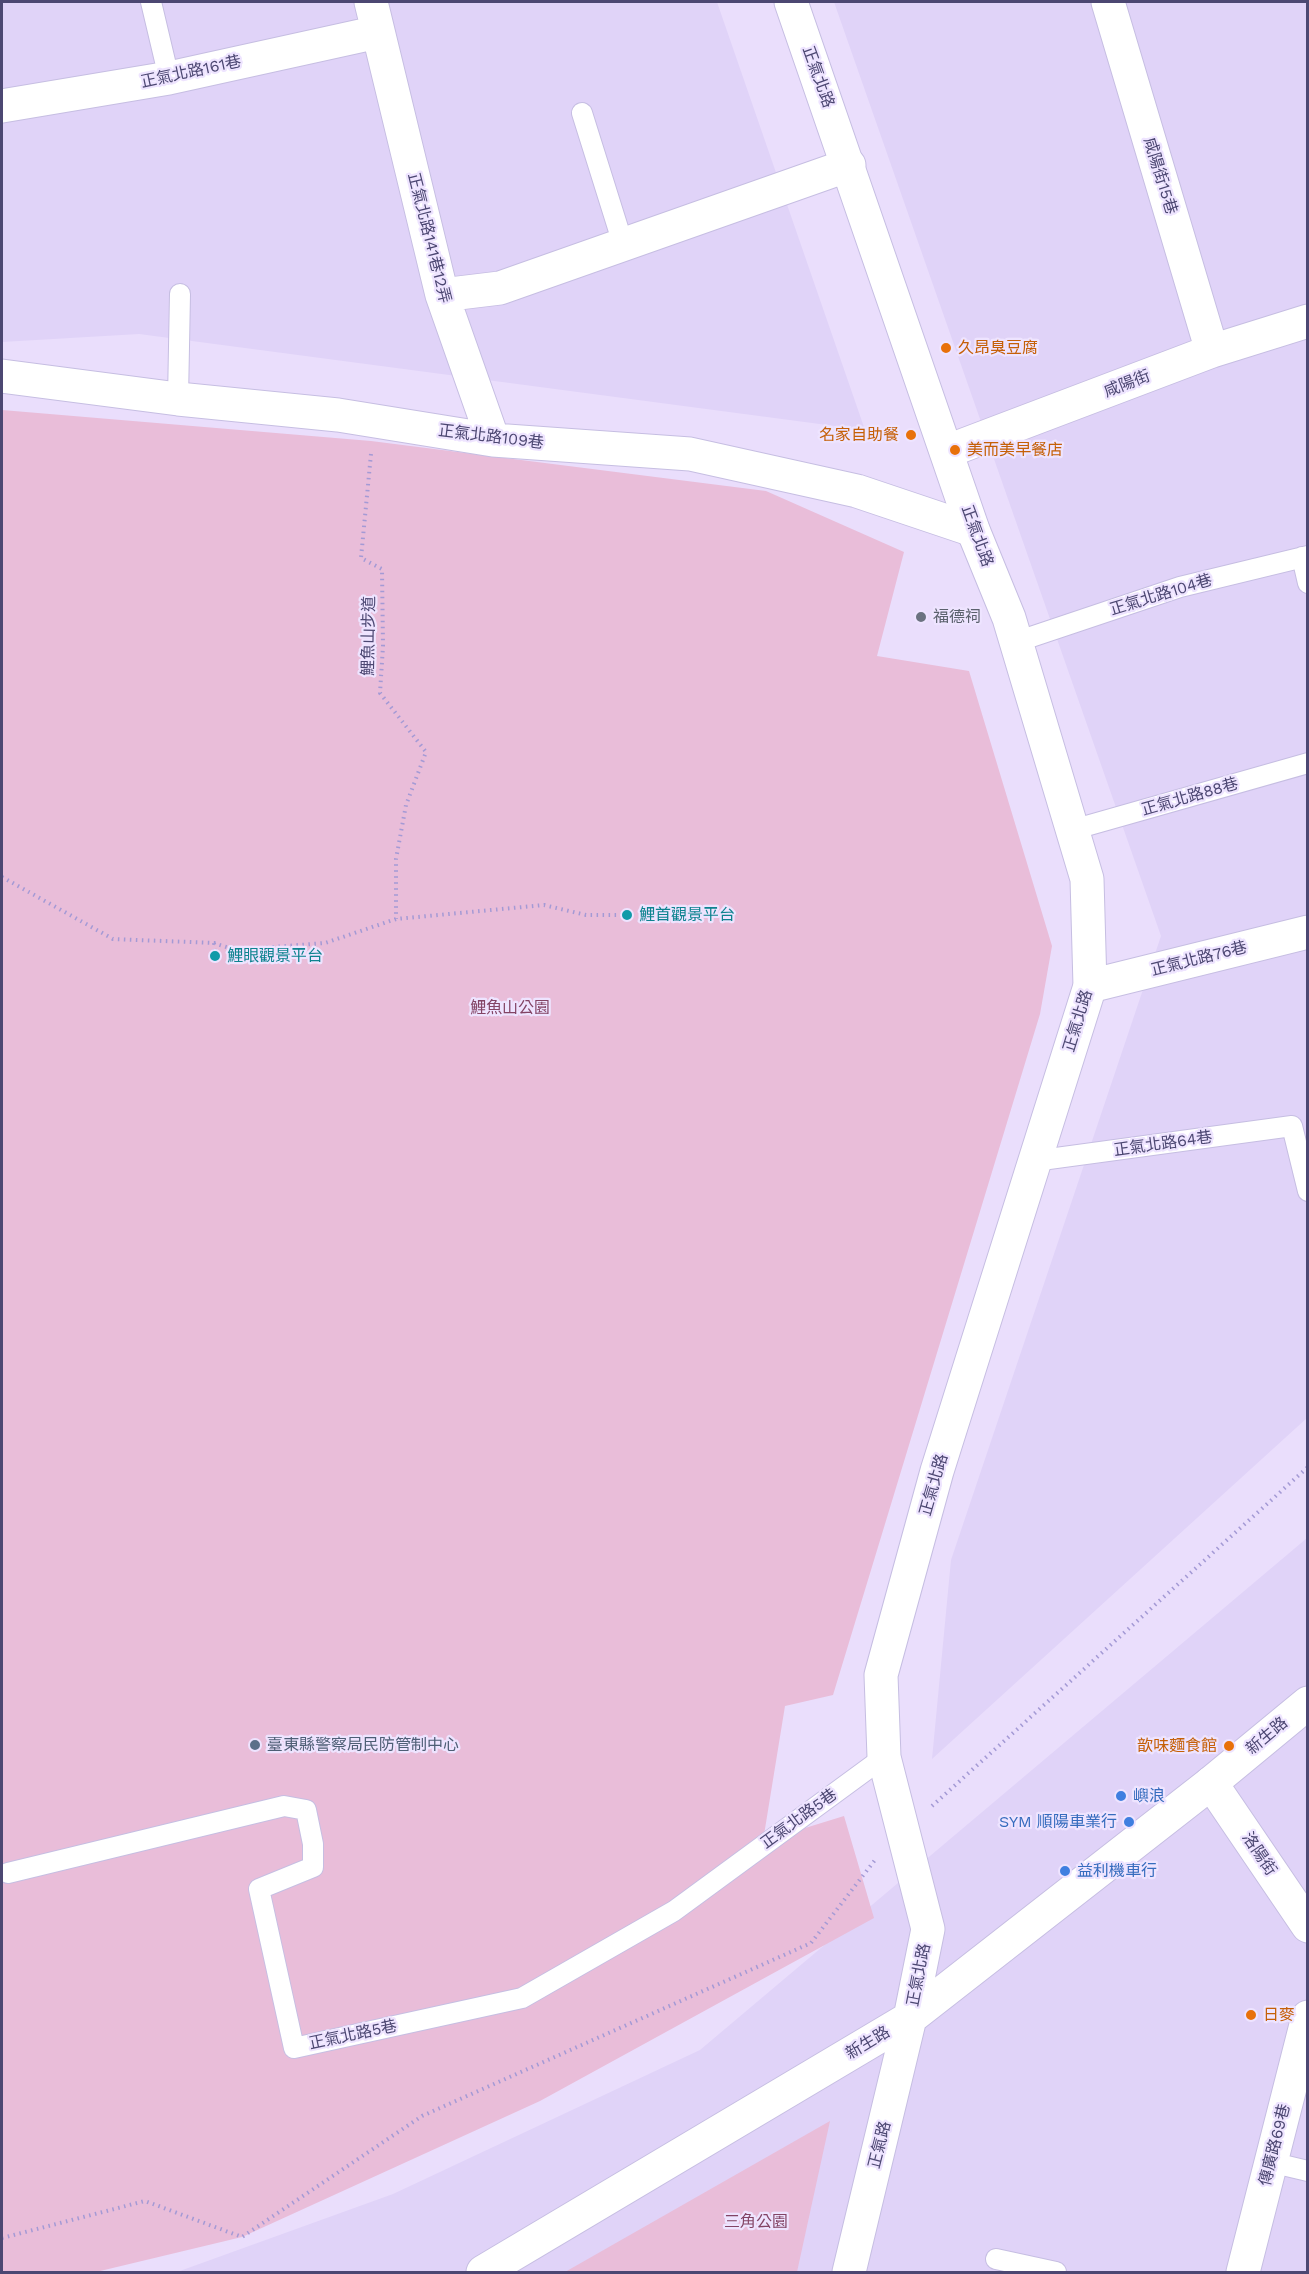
<!DOCTYPE html>
<meta charset="utf-8">
<style>
body{margin:0}
#map{position:relative;width:1309px;height:2274px;overflow:hidden;background:#eadefc;font-family:"Work Sans",sans-serif}
canvas{display:block}
.frame{position:absolute;inset:0;border:3px solid #4c4772;pointer-events:none}
</style>
<div id="map">
<canvas width="1309" height="2274"></canvas>
<div class="frame"></div>
</div>
<script>
const ctx = document.querySelector('canvas').getContext('2d');
ctx.lineJoin = 'round';
function fill(path, color) { ctx.fillStyle = color; ctx.fill(path, 'evenodd'); }
function trace(path, color, width, dash) { ctx.strokeStyle = color; ctx.lineWidth = width; ctx.lineCap = dash ? 'butt' : 'round'; ctx.setLineDash(dash || []); ctx.stroke(path); }
function label(font, color, halo, rows, align = 'center') {
  ctx.font = font + ' "Work Sans","Noto Sans TC",sans-serif'; ctx.lineWidth = 4.5; ctx.setLineDash([]); ctx.textBaseline = 'middle'; ctx.strokeStyle = halo; ctx.fillStyle = color; for (const [text, x, y, turn = 0] of rows) {
    ctx.save(); ctx.translate(x, y); ctx.rotate((+turn || 0) * Math.PI / 180); ctx.textAlign = isNaN(turn) ? turn : align; if (halo) ctx.strokeText(text, 0, 0); ctx.fillText(text, 0, 0); ctx.restore();
  }
}
const residential = new Path2D(`
 M2,2H717L865,430L139,334L2,342Z
 M834,2H1307V1418L932,1759L951,1560L1161,936Z
 M1307,1538V2272H177L393,2194L700,2050Z`);
const green = new Path2D(`
 M2,410L371,441L766,491L904,552L877,656L969,671L1052,946L1040,1014L833,1695L785,1706L763,1841L844,1816L874,1918L540,2101L242,2237L96,2272H2Z
 M830,2121L797,2272H565Z`);
const path = new Path2D(`
 M371,454L361,558L382,569L383,646L380,693L426,752L406,805L396,859V919
 M2,877L113,939L214,943L235,950L325,943L396,919L544,905L586,915H627
 M214,943L215,956
 M932,1806L1308,1467
 M2,2238L145,2201L242,2237L422,2116L811,1943L875,1860`);
const service = new Path2D(`
 M151,2L169,78
 M582,113L623,244
 M178,399L180,294
 M1302,557L1308,583
 M1016,642L1180,587L1308,556
 M1072,830L1308,763
 M1034,1161L1292,1126L1308,1191
 M8,1873L284,1806L306,1810L313,1844V1867L259,1889L294,2048L522,1998L674,1911L884,1757
 M1270,2162L1308,2171
 M996,2259L1056,2272`);
const minor = new Path2D(`
 M371,2L442,295L493,440
 M1108,2L1212,351
 M2,106L169,78L378,32
 M442,295L500,288L849,165
 M2,376L178,399L338,415L493,440L690,454L857,491L973,530
 M948,451L1212,351L1308,321
 M1090,986L1308,932
 M1211,1783L1308,1926
 M1243,2272L1308,2017`);
const tertiary = new Path2D(`
 M791,2L973,530L1009,618L1087,879L1090,986L937,1471L881,1675L884,1757L928,1929L910,2018L849,2272
 M483,2272L910,2018L1211,1783L1308,1703`);
const markers = [
 [946,348,6,"#e8710a"],
 [911,435,6,"#e8710a"],
 [955,450,6,"#e8710a"],
 [921,617,6,"#6b7280"],
 [627,915,6,"#0f9aa8"],
 [215,956,6,"#0f9aa8"],
 [255,1745,6,"#5c6f8a"],
 [1229,1746,6,"#e8710a"],
 [1121,1796,6,"#3f7fe0"],
 [1129,1822,6,"#3f7fe0"],
 [1065,1871,6,"#3f7fe0"],
 [1251,2015,6,"#e8710a"]
];
const streetNames = [
 ["正氣北路161巷",191,72,-12],
 ["正氣北路",818,77,70],
 ["咸陽街15巷",1160,176,73],
 ["正氣北路141巷12弄",429,238,76],
 ["咸陽街",1127,384,-21],
 ["正氣北路109巷",491,437,7],
 ["正氣北路",977,536,70],
 ["正氣北路104巷",1161,595,-17],
 ["鯉魚山步道",369,636,-89],
 ["正氣北路88巷",1190,797,-16],
 ["正氣北路76巷",1199,959,-14],
 ["正氣北路",1078,1021,-73],
 ["正氣北路64巷",1163,1144,-8],
 ["正氣北路",934,1485,-74],
 ["新生路",1267,1736,-40],
 ["正氣北路5巷",799,1819,-36],
 ["洛陽街",1259,1854,56],
 ["正氣北路",919,1975,-79],
 ["正氣北路5巷",353,2035,-12],
 ["新生路",868,2043,-31],
 ["正氣路",880,2145,-76],
 ["傳廣路69巷",1275,2145,-76]
];
const foodNames = [
 ["久昂臭豆腐",958,348],
 ["名家自助餐",899,435,"right"],
 ["美而美早餐店",967,450],
 ["歆味麵食館",1217,1746,"right"],
 ["日麥",1263,2015]
];
const worshipNames = [
 ["福德祠",933,617]
];
const cultureNames = [
 ["鯉首觀景平台",639,915],
 ["鯉眼觀景平台",227,956]
];
const parkNames = [
 ["鯉魚山公園",510,1008],
 ["三角公園",756,2222]
];
const serviceNames = [
 ["臺東縣警察局民防管制中心",267,1745]
];
const shopNames = [
 ["嶼浪",1133,1796],
 ["SYM 順陽車業行",1117,1822,"right"],
 ["益利機車行",1077,1871]
];
fill(residential, '#e0d3f8');
fill(green, '#e9bdd9');
trace(service, '#c6bee2', 22);
trace(minor, '#c6bee2', 35);
trace(tertiary, '#c6bee2', 35);
trace(path, '#a49ad5', 4, [1.5, 4.5]);
trace(service, '#fff', 20);
trace(minor, '#fff', 33);
trace(tertiary, '#fff', 33);
for (const [x, y, r, color] of markers) { const dot = new Path2D(); dot.arc(x, y, r, 0, 2 * Math.PI); ctx.fillStyle = color; ctx.fill(dot); trace(dot, '#eee4ff', 2); }
label('16px', '#4c4772', '#eee4ff', streetNames);
label('16px', '#c56008', '#eee4ff', foodNames, 'left');
label('16px', '#5b616d', '#eee4ff', worshipNames, 'left');
label('16px', '#0d838f', '#eee4ff', cultureNames, 'left');
label('16px', '#834465', '#eee4ff', parkNames);
label('16px', '#4e5e75', '#eee4ff', serviceNames, 'left');
label('16px', '#366cbe', '#eee4ff', shopNames, 'left');
</script>
